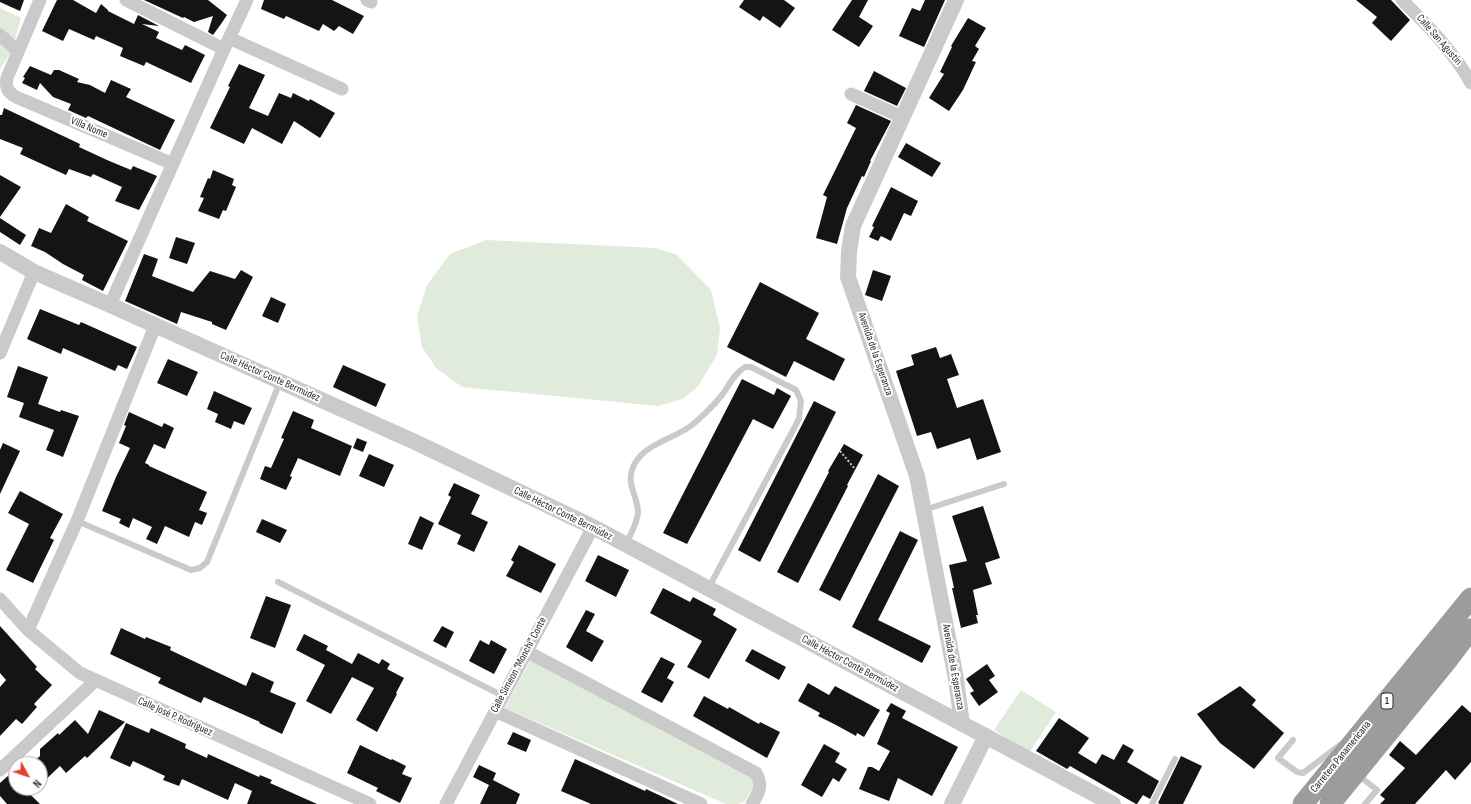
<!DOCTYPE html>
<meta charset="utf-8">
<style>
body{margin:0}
#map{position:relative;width:1471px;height:804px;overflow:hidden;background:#fff;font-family:"Sofia Sans Condensed",sans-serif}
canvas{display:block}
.north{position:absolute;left:8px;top:756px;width:40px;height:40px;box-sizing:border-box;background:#fff;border:1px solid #ababab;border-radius:50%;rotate:130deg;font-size:11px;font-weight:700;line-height:16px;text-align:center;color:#2d2d2d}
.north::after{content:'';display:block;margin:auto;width:14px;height:18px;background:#e5402e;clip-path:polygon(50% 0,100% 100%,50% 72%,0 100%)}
</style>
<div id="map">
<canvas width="1471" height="804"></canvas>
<div class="north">N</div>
</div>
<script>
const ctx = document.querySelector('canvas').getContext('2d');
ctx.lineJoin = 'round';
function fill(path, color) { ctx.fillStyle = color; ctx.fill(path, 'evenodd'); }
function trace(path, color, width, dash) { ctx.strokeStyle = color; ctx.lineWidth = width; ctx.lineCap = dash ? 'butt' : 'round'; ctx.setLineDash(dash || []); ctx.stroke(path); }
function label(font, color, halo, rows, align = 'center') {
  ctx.font = font + ' "Sofia Sans Condensed",sans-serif'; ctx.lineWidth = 4; ctx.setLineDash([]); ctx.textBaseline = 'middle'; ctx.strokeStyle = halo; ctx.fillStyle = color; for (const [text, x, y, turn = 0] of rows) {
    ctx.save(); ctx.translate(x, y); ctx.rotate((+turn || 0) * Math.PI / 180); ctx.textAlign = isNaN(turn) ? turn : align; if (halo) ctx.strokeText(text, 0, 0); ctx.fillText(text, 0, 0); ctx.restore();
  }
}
const green = new Path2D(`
 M0,8L21,18L12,51L0,69Z
 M486,240L656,248L677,255L711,290L720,328L717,355L698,386L683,399L658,406L462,387L436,368L422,347L417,316L427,285L450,254Z
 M531,659L751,776L755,785L745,801L738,804H726L505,708Z
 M1021,690L1056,712L1029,753L994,730Z`);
const building = new Path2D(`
 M0,0H24L20,11L0,2Z
 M57,0H73L96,13L101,4L108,10V11L134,24L138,15L159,26L142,24L159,32L156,38L182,50L185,45L205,55L191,83L146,62L144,66L120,56L123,48L96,36L94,40L69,29L63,41L42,31Z
 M144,0H208L227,15L221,24L213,35L208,32L213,16L194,22L184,17L183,18Z
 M264,0H332L364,16L353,34L339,26L334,31L323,24L319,31L286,16L284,19L261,9Z
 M744,0H784L795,8L780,28L763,16L760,21L739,7Z
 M852,0H868L859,17L873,26L859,47L832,30Z
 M925,0H945L924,47L899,36L912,8L920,11Z
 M1356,0H1391L1410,20L1391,41L1372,23L1377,17Z
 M968,18L986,28L975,46L979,49L972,61L976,62L963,90L949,111L929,98L944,74L940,72L952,47L951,46Z
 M239,64L265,75L249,108L268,116L279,93L291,98L293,93L309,101L310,99L335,113L320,138L294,121L282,144L252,128L244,144L210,128L230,87L228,86Z
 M30,66L51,75L54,70H59L79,79L77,82L90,85L105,93L111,80L131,89L126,97L175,120L160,150L88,116L86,118L68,110L71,104L53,97L40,83L37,90L22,83L25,78L23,77Z
 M874,71L906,88L897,106L864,91Z
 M856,105L891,121L870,161H871L864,177L862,176L847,208L837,244L816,238L827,197L823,195L856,128L847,123Z
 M4,108L80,144L79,147L107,160L131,170L133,166L157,176L139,210L115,201L122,187L93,174L91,177L69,169L66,175L20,154L23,148L0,139V115H2Z
 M906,143L941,163L932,177L898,157Z
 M213,170L234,179L232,185L236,187L226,211L223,210L219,219L198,211L204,198L200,197L208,178L210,179Z
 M0,175L21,187L0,217Z
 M891,187L918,201L911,216L904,213L891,241L881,236L878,241L869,237L874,227L872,226Z
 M66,204L89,217L87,221L128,241L103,291L82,280L84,275L63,264L45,252L31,246L39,228L51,233Z
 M0,218L26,235L20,245L0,232Z
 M176,237L195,243L187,264L169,258Z
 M144,254L158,259L152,276L193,292L210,271L235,279L241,270L253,277L226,330L212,324V322L181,312L177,324L125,301Z
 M873,270L891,276L882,301L865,295Z
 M760,282L819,313L806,339L845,359L834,381L794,361L786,377L727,347Z
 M271,297L286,304L278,323L262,316Z
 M40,309L79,325L81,322L137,347L127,369L118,365L115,371L63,348L61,354L27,339Z
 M936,347L940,358L951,354L959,375L947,379L957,408L983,399L1001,452L977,460L970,438L937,449L931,432L917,436L896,371L914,365L911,355Z
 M168,359L198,372L187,396L157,383Z
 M343,365L386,384L376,407L333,387Z
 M18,366L48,377L38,404L60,412L61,410L79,416L63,457L46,450L54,430L19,417L24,403L7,397Z
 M742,379L774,395L777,388L791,396L773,429L753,419L687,544L663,533Z
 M214,391L252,408L244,425L234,421L231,429L215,422L218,414L207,409Z
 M814,401L836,412L760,562L738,550Z
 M293,411L314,420L311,428L352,446L340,476L298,458L290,476L292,477L286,490L260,479L265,466L271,468L284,439L281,438Z
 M129,412L162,427L164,423L174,428L165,449L154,444L145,463L149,465V466L207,492L199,510L207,513L202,525L195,522L189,537L165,526L157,544L146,539L152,527L133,518L129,528L119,523L121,519L102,511L116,477L130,448L119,443L126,426L124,425Z
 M357,438L367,442L363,452L353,448Z
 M3,443L20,451L0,494V450Z
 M844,444L863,455L847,485L848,486L798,583L777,572L829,472L828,471Z
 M369,454L394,465L384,487L359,476Z
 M878,474L899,486L840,601L819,590Z
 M454,483L480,495L471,514L488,522L474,552L457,544L461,535L438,524L451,497L448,495Z
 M20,491L63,514L50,538L54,540L33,583L6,570L29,524L8,513Z
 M983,506L1000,558L985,563L992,584L973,590L978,615H976L978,623L961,628L952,588H954L949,565L967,561L952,516Z
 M420,516L434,523L422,550L408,544Z
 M262,519L287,530L280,543L256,532Z
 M900,531L918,540L878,620L931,646L922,663L852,627Z
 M519,545L556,564L541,593L506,576L514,562L511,560Z
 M598,555L629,570L616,597L585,581Z
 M663,588L690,602L693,597L716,609L713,615L737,629L709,679L687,667L702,641L650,613Z
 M266,596L291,605L275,648L250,638Z
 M586,610L595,614L586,631L604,641L592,662L566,647Z
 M0,626L37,667L35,669L52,685L34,704L37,707L22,724L16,719L0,736V687L6,680L0,673Z
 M442,626L454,632L446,648L433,641Z
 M121,628L145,639L146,637L171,647L170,650L246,686L252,672L274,682L270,692L296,703L282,734L259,723L260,722L204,697L201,703L158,683L161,678L110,654Z
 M304,634L328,646L326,650L352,664L358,653L379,664L382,659L390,664L387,669L404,678L396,693L397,694L377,732L356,720L374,688L352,677L331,714L306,701L325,665L296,650Z
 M480,640L489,645L491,640L507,649L494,674L469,661Z
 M752,649L786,667L779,680L745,661Z
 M661,657L675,664L667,678L674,682L662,703L641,692Z
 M987,664L995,676L989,680L998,692L979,706L970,693L974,691L966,679Z
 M808,683L829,695L835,686L880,710L864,737L857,733L856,736L836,725L818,716L820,713L798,701Z
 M1240,686L1256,700L1252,705L1284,733L1254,769L1220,743L1197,714Z
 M704,696L728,709L729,707L759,724L760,722L780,732L767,758L693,716Z
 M891,703L906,711L902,718L958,747L932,796L898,778L889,801L859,789L868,767H872L879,771L890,751L877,744L890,713L886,711Z
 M1462,705L1471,713V762L1455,780L1446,770L1415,804H1380L1385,799L1380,795L1405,768L1389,755L1400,741L1416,755Z
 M99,710L125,722L87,758L85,756L66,773L60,766L40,785V764H31L40,756V749L58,733L59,735L75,720L88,734Z
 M1059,718L1089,738L1078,753L1096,764L1102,754L1114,760L1123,744L1134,750L1127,762L1159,781L1150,799L1143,795L1137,804H1136L1070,766L1067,769L1036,751Z
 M126,723L149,733L151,728L186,744L185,748L207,758L208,754L259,777L260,775L272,780L270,783L317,804H247L252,791L235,783L228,800L182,779L179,786L163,780L165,776L133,761L130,767L110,758Z
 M513,732L531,740L526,752L507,744Z
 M824,744L840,753L835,762L847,769L839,782L833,778L822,797L801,785Z
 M360,745L391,760L392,759L406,766L402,774L412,778L400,803L376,791L378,788L347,773Z
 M1181,756L1202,766L1183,804H1160L1158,803Z
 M575,759L645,791L646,789L678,804H591L561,791Z
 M479,765L496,773L493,780L520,794L516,804H480L489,785L473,777Z
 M9,775H12L16,779V788H37L30,794L40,804H7L0,796V783Z`);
const path = new Path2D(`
 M840,451L855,469`);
const service = new Path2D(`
 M924,510L1004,484
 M77,521L191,570L200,568L207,562L280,382
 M626,544C630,535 638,522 638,512C638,498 627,485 632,470C640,444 673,440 692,425C703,416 713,406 722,395C729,385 735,373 745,367H751L796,390L801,401L799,419L709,587
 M278,582L503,696
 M1293,740L1278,758L1297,772L1303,773L1340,745
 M1358,775L1377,790L1365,804
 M1152,804L1175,759`);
const minor = new Path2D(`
 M40,0L7,78C5,88 8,92 16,97L173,164
 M126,0L224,49
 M367,0L371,2
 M1402,0C1428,26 1453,51 1471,83
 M0,35L18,51
 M229,38L342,89
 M851,94L902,117
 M110,305L224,49L247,0
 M0,353L34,272
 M0,599L28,630L80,673L370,804
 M28,630L77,521L155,326
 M526,651L756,773C763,785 759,793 752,804
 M495,711L701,804
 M0,770L95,681
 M446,804L593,527`);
const tertiary = new Path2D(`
 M956,0L853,226L849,252L848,277L917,476L956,679L962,724
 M0,252L34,272L110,305L415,442L593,527L1113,804
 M952,804L986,736`);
const trunk = new Path2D(`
 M1303,804L1471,598
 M1330,804L1449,658L1471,629`);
const shields = [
 [1387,701,12]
];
const shieldNames = [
 ["1",1387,701]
];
const streetNames = [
 ["Calle San Agustín",1439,40,49],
 ["Villa Nome",89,128,23],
 ["Avenida de la Esperanza",875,354,71],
 ["Calle Héctor Conte Bermúdez",270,377,24],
 ["Calle Héctor Conte Bermúdez",563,514,26],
 ["Calle Héctor Conte Bermúdez",850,664,28],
 ["Calle Simeon \"Monchi\" Conte",519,665,-62],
 ["Avenida de la Esperanza",953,667,80],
 ["Calle José P. Rodríguez",175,717,24],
 ["Carretera Panamericana",1341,757,-51]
];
fill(green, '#e1ebdb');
fill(building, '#141414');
trace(path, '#cacaca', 2, [2, 2]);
trace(service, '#cacaca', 6);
trace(minor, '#cacaca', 13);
trace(tertiary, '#cacaca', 16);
trace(trunk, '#9c9c9c', 21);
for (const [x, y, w] of shields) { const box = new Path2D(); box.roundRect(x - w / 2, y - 8, w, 16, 3); ctx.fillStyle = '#fff'; ctx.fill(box); trace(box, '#2d2d2d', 1); }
label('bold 10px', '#2d2d2d', null, shieldNames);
label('11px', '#2d2d2d', '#fff', streetNames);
</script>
